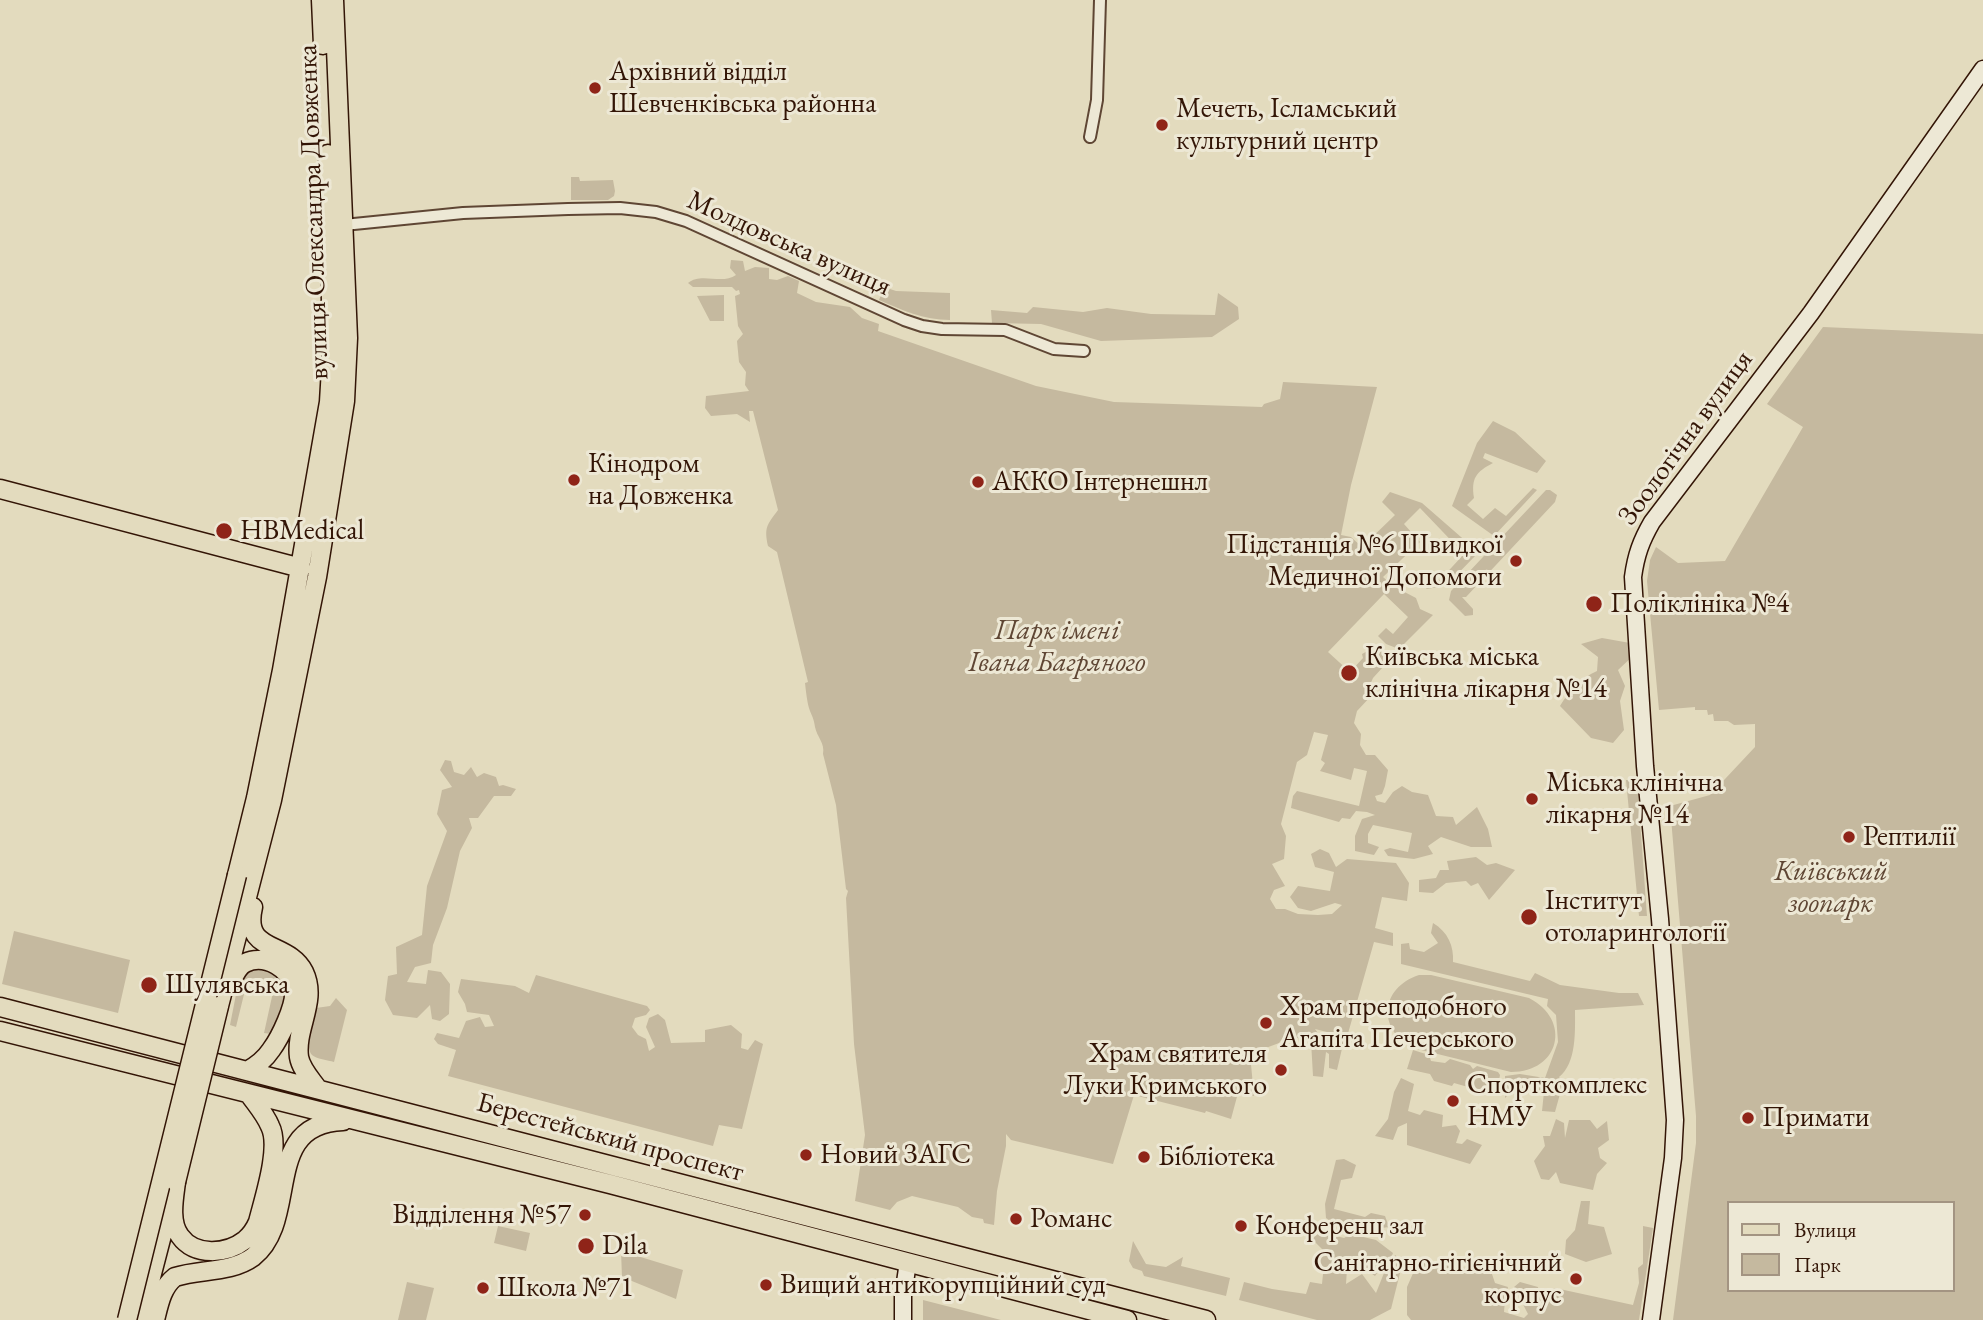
<!DOCTYPE html>
<meta charset="utf-8">
<style>
body{margin:0}
#map{position:relative;width:1983px;height:1320px;overflow:hidden;background:#e3dbbe;font-family:"EB Garamond",serif}
canvas{display:block}
.legend{position:absolute;left:1727px;top:1201px;width:228px;height:91px;box-sizing:border-box;background:#ede8d5;border:2px solid #a39482;margin:0;padding:9px 12px;list-style:none;font-size:21px;color:#331506}
.legend li{display:flex;align-items:center;gap:14px;height:35px}
.legend b{width:35px;border:2px solid #a39482}
</style>
<div id="map">
<canvas width="1983" height="1320"></canvas>
<ul class="legend">
<li><b style="height:9px;background:#e3dbbe"></b>Вулиця</li>
<li><b style="height:19px;background:#c5b99f"></b>Парк</li>
</ul>
</div>
<script>
const ctx = document.querySelector('canvas').getContext('2d');
ctx.lineJoin = 'round';
function fill(path, color) { ctx.fillStyle = color; ctx.fill(path, 'evenodd'); }
function trace(path, color, width, dash) { ctx.strokeStyle = color; ctx.lineWidth = width; ctx.lineCap = dash ? 'butt' : 'round'; ctx.setLineDash(dash || []); ctx.stroke(path); }
function label(font, color, halo, rows, align = 'center') {
  ctx.font = font + ' "EB Garamond",serif'; ctx.lineWidth = 6; ctx.setLineDash([]); ctx.textBaseline = 'middle'; ctx.strokeStyle = halo; ctx.fillStyle = color; for (const [text, x, y, turn = 0] of rows) {
    ctx.save(); ctx.translate(x, y); ctx.rotate((+turn || 0) * Math.PI / 180); ctx.textAlign = isNaN(turn) ? turn : align; if (halo) ctx.strokeText(text, 0, 0); ctx.fillText(text, 0, 0); ctx.restore();
  }
}
const green = new Path2D(`
 M571,177H579L580,181L613,180L615,191L614,196L608,200H571Z
 M731,260L743,261L745,271L755,267L769,268V279L777,280L788,276L799,281L797,293L816,302L850,307L862,318L879,324L878,331L1036,386L1114,402L1262,407L1264,404L1280,399L1283,382L1377,387L1351,485L1341,535L1351,537L1362,547L1395,515L1382,502L1390,492L1422,503L1469,544L1475,556L1446,586L1426,589L1435,578L1440,580L1464,554L1420,508L1404,524L1420,542L1383,577L1393,586L1416,598L1420,609L1433,615L1399,649L1386,644L1378,636L1386,628L1393,634L1408,617L1384,594L1328,652L1350,672L1363,658L1362,654L1375,647L1393,656L1373,678L1369,687L1372,695L1357,711L1354,723L1361,734L1360,745L1366,755H1375L1388,770L1385,786L1382,794L1375,796L1377,801L1385,803L1393,792L1402,786L1412,792L1428,795L1436,816L1453,817L1456,825L1477,807L1488,829L1492,847H1471L1441,837L1428,846L1433,854L1414,859L1388,856L1384,850L1390,848L1408,852L1412,833L1373,825L1368,834V843L1379,847L1374,855L1355,851V836L1362,819L1375,815L1367,812L1356,811L1350,819L1342,818L1339,822L1291,808L1293,796L1297,791L1359,806L1367,771L1354,768L1351,780L1320,771L1325,763L1321,760L1328,735L1314,732L1307,755L1297,762L1281,824L1286,836L1284,859L1272,864L1285,886L1274,890L1270,899L1276,909H1285L1298,914L1318,915L1332,914L1342,905L1335,903L1311,911L1298,908L1290,897L1298,886L1330,891L1334,872L1315,867L1311,854L1320,849L1329,853L1336,867L1347,859L1396,863L1409,883L1407,901L1382,897L1375,928L1393,933V946L1374,942L1347,1037L1315,1029L1320,1036L1344,1040L1337,1070L1329,1068V1054L1326,1052L1323,1077L1313,1076L1311,1041L1285,1035L1279,1043L1250,1054L1254,1096L1238,1093L1231,1119L1206,1111L1205,1113L1134,1095L1113,1164L1011,1140L1006,1134V1146L997,1191L994,1225L984,1223L983,1219L972,1217L958,1207L912,1196L897,1202L890,1210L855,1201L865,1135L854,1044L846,898L848,891L846,889L836,805L823,754C825,743 817,737 815,727C814,720 813,718 810,711C807,703 806,691 805,683L808,682L777,552L768,546C764,527 767,525 778,510L753,411H749L750,422L737,414L711,416L705,408L706,396L749,391L745,385L746,372L739,362L737,341L743,334L738,326L735,296L740,294L739,290L736,291L732,287H693L688,283C701,272 722,285 736,275L730,268Z
 M884,287L896,291L950,293V320C923,320 902,310 879,300Z
 M1218,293L1238,307L1239,319L1212,337L1101,341L1041,324L992,323L991,310L1027,313L1033,307L1083,312L1107,308L1151,314L1215,315Z
 M724,295V321H710L697,296Z
 M1823,327L1983,334V1320H1673L1696,1143V1116L1670,806L1710,795L1755,747V724L1734,725L1728,721H1714L1713,714L1708,715L1707,710H1695V707L1659,710L1647,581L1650,560L1656,547L1678,563L1725,561L1803,427L1767,404ZM1729,1203H1953V1290H1729Z
 M1493,421L1515,432L1546,461L1537,473L1485,453L1483,458L1493,463C1476,472 1471,478 1474,498L1467,505L1483,519L1495,508L1506,516L1533,488L1537,490L1494,536L1452,506L1477,443Z
 M1546,490H1550L1557,495L1555,502L1466,597H1462L1473,609V615L1465,616L1449,600L1451,591Z
 M1602,638L1630,643L1634,655L1618,670L1625,686L1620,701L1624,730L1613,743L1591,738L1560,706C1568,692 1582,677 1597,671L1598,657L1581,644Z
 M445,760L451,761L454,772L464,775L471,767L477,777L484,773L496,777L499,786L503,785L516,789L511,796H494L478,818H469L472,828L460,851L447,908L433,945L431,963L415,967L407,982L426,984L428,970L441,972L450,984L449,1014L440,1021L432,1019L430,1005L417,1018L393,1015L385,1000L388,976L397,974L396,947L422,935L427,886L447,831L437,814L442,790L452,787L440,770Z
 M1626,780H1637L1647,916H1639Z
 M1476,857L1487,865L1496,863L1515,870L1489,900L1478,883L1471,886L1466,881L1446,883L1433,893L1419,892V880L1436,878L1440,870H1449L1447,861Z
 M1433,923C1448,932 1454,946 1453,962L1530,981L1535,973L1560,985L1619,993H1638L1644,1005L1575,1010C1575,1030 1577,1063 1559,1077L1563,1083L1555,1112L1542,1111L1544,1092L1516,1087L1505,1098V1076L1520,1074L1545,1078L1558,1042L1556,1015L1547,1006L1548,999L1401,964V944L1409,943L1410,949L1424,952L1438,943L1431,933Z
 M14,931L130,960L118,1013L2,984Z
 M256,969C300,973 283,1008 271,1034L264,1033L275,983L248,978L236,1027L230,1025L240,974Z
 M536,975L647,1006L650,1010L646,1015L635,1018L632,1027L638,1035L646,1039L649,1051L655,1047L646,1027L649,1018L658,1014L665,1020L671,1043L705,1042V1030L731,1025L742,1034L741,1048L748,1050L755,1040L763,1044L742,1129L719,1125L713,1146L448,1076L456,1050L438,1044L434,1039L437,1033L459,1038L466,1021L480,1017L485,1027L494,1026L489,1015L467,1012L465,1004L458,992L461,979L515,986L529,993Z
 M1419,975H1431L1529,998C1572,1020 1560,1072 1511,1072L1413,1048C1377,1029 1380,988 1419,975Z
 M336,998L347,1010L334,1062C328,1060 316,1059 312,1055C304,1047 314,1018 316,1008L330,1006Z
 M1413,1050L1429,1055L1431,1061L1445,1063L1450,1059L1470,1065L1473,1069L1477,1066L1498,1072L1500,1075L1497,1091L1489,1093L1454,1083L1452,1086L1434,1081L1430,1074L1407,1069Z
 M1401,1078L1414,1084L1408,1111L1420,1115L1424,1110L1443,1115L1442,1127L1456,1125L1460,1131L1456,1143L1462,1144L1467,1139L1482,1145L1470,1164L1407,1145V1123L1398,1127L1393,1140L1375,1136L1388,1119L1394,1092Z
 M1556,1119L1564,1123L1565,1138L1569,1120H1590L1597,1129L1607,1121L1609,1140L1598,1148L1600,1158L1607,1163L1597,1174L1593,1190L1560,1183L1556,1172L1549,1180L1541,1179L1534,1161L1545,1146L1543,1136H1550Z
 M1344,1159L1356,1165L1352,1178L1341,1180L1334,1209L1365,1217L1371,1213L1385,1216L1389,1227L1374,1229L1372,1234L1339,1227L1326,1218L1325,1204L1336,1160Z
 M1581,1201H1590L1588,1224L1604,1227L1612,1254L1586,1262L1565,1254L1566,1240L1575,1230Z
 M498,1226L530,1233L526,1251L494,1243Z
 M1643,1226L1653,1228L1639,1320H1411L1407,1315V1287L1418,1262L1456,1266L1492,1274L1495,1283L1508,1287L1505,1300L1504,1312L1524,1318L1528,1314L1514,1287L1520,1282L1538,1287L1539,1296H1545L1555,1288L1633,1305L1639,1283L1638,1268L1643,1264Z
 M1320,1232L1344,1238L1351,1234L1376,1240L1393,1253L1388,1265L1382,1267L1375,1276L1362,1267L1347,1269L1346,1284L1362,1274L1376,1293L1384,1273L1390,1274L1395,1255L1403,1261L1391,1309L1370,1320H1317L1239,1300L1244,1282L1272,1289L1306,1294L1310,1282L1322,1284L1323,1274L1315,1269L1316,1258L1325,1252L1312,1239Z
 M1133,1241L1146,1264L1166,1267L1183,1257L1181,1266L1230,1278L1226,1296L1144,1276L1142,1271L1133,1268L1129,1261Z
 M621,1251L683,1270L676,1299L622,1277Z
 M407,1282L434,1288L426,1320H398Z
 M923,1300L1001,1320H923Z`);
const street = new Path2D(`
 M1090,137L1097,100L1100,0
 M344,225L463,213L568,209L620,208L656,212L686,221L904,320L922,326L942,329L1005,330L1054,349L1084,351`);
const secondary = new Path2D(`
 M903,1320V1296L908,1262
 M1651,1320L1673,1158L1675,1120L1660,919L1645,766L1633,577C1636,555 1641,541 1652,522L1811,313L1983,69`);
const primary = new Path2D(`
 M321,0L323,45
 M0,489L301,568
 M237,875L256,798L282,670L329,402L332,352L328,154
 M253,907C242,954 288,940 304,972C318,1001 295,1028 299,1057C301,1069 311,1079 318,1089
 M230,984C234,977 237,967 245,963C265,953 292,969 294,990C296,1005 280,1038 271,1050C265,1059 256,1066 247,1071
 M219,1006L272,800L317,577L345,401L348,338L334,0
 M0,1007L1206,1320
 M0,1031L610,1184L1127,1320
 M176,1182C174,1198 169,1222 180,1236C195,1257 227,1254 245,1240C251,1235 255,1229 258,1222C264,1198 281,1147 270,1126C265,1114 256,1104 249,1094
 M140,1320L169,1208
 M155,1320C159,1304 162,1287 175,1277C200,1269 231,1273 253,1257C301,1219 260,1124 343,1121`);
const primaryBridge = new Path2D(`
 M176,1182L219,1006
 M127,1320L237,875`);
const markers = [
 [595,88,7,"#8f2418"],
 [1162,125,7,"#8f2418"],
 [574,480,7,"#8f2418"],
 [978,482,7,"#8f2418"],
 [224,531,9,"#8f2418"],
 [1516,561,7,"#8f2418"],
 [1594,604,9,"#8f2418"],
 [1349,673,9,"#8f2418"],
 [1532,799,7,"#8f2418"],
 [1849,837,7,"#8f2418"],
 [1529,917,9,"#8f2418"],
 [149,985,9,"#8f2418"],
 [1266,1023,7,"#8f2418"],
 [1281,1070,7,"#8f2418"],
 [1453,1101,7,"#8f2418"],
 [1748,1118,7,"#8f2418"],
 [806,1155,7,"#8f2418"],
 [1144,1157,7,"#8f2418"],
 [585,1215,7,"#8f2418"],
 [1016,1219,7,"#8f2418"],
 [1241,1226,7,"#8f2418"],
 [586,1246,9,"#8f2418"],
 [1576,1279,7,"#8f2418"],
 [766,1285,7,"#8f2418"],
 [483,1288,7,"#8f2418"]
];
const poiNames = [
 ["Архівний відділ",609,72],
 ["Шевченківська районна",609,104],
 ["Мечеть, Ісламський",1176,109],
 ["культурний центр",1176,141],
 ["Кінодром",588,464],
 ["на Довженка",588,496],
 ["АККО Інтернешнл",992,482],
 ["HBMedical",240,531],
 ["Підстанція №6 Швидкої",1502,545,"right"],
 ["Медичної Допомоги",1502,577,"right"],
 ["Поліклініка №4",1610,604],
 ["Київська міська",1365,657],
 ["клінічна лікарня №14",1365,689],
 ["Міська клінічна",1546,783],
 ["лікарня №14",1546,815],
 ["Рептилії",1863,837],
 ["Інститут",1545,901],
 ["отоларингології",1545,933],
 ["Шулявська",165,985],
 ["Храм преподобного",1280,1007],
 ["Агапіта Печерського",1280,1039],
 ["Храм святителя",1267,1054,"right"],
 ["Луки Кримського",1267,1086,"right"],
 ["Спорткомплекс",1467,1085],
 ["НМУ",1467,1117],
 ["Примати",1762,1118],
 ["Новий ЗАГС",820,1155],
 ["Бібліотека",1158,1157],
 ["Відділення №57",571,1215,"right"],
 ["Романс",1030,1219],
 ["Конференц зал",1255,1226],
 ["Dila",602,1246],
 ["Санітарно-гігієнічний",1562,1263,"right"],
 ["корпус",1562,1295,"right"],
 ["Вищий антикорупційний суд",780,1285],
 ["Школа №71",497,1288]
];
const streetNames = [
 ["вулиця Олександра Довженка",314,212,-92],
 ["Молдовська вулиця",789,244,24],
 ["Зоологічна вулиця",1686,438,-54],
 ["Берестейський проспект",610,1138,15]
];
const parkNames = [
 ["Парк імені",1057,631],
 ["Івана Багряного",1057,663],
 ["Київський",1831,872],
 ["зоопарк",1831,904]
];
fill(green, '#c5b99f');
trace(street, '#5f4634', 14);
trace(secondary, '#331506', 19);
trace(primary, '#331506', 21);
trace(street, '#ede8d5', 10);
trace(secondary, '#ede8d5', 16);
trace(primary, '#e3dbbe', 18);
trace(primaryBridge, '#331506', 21, []);
trace(primaryBridge, '#e3dbbe', 18);
for (const [x, y, r, color] of markers) { const dot = new Path2D(); dot.arc(x, y, r, 0, 2 * Math.PI); ctx.fillStyle = color; ctx.fill(dot); trace(dot, '#ede8d5', 2.5); }
label('28px', '#331506', '#ede8d5', poiNames, 'left');
label('28px', '#331506', '#ede8d5', streetNames);
label('italic 28px', '#5f4634', '#ede8d5', parkNames);
</script>
